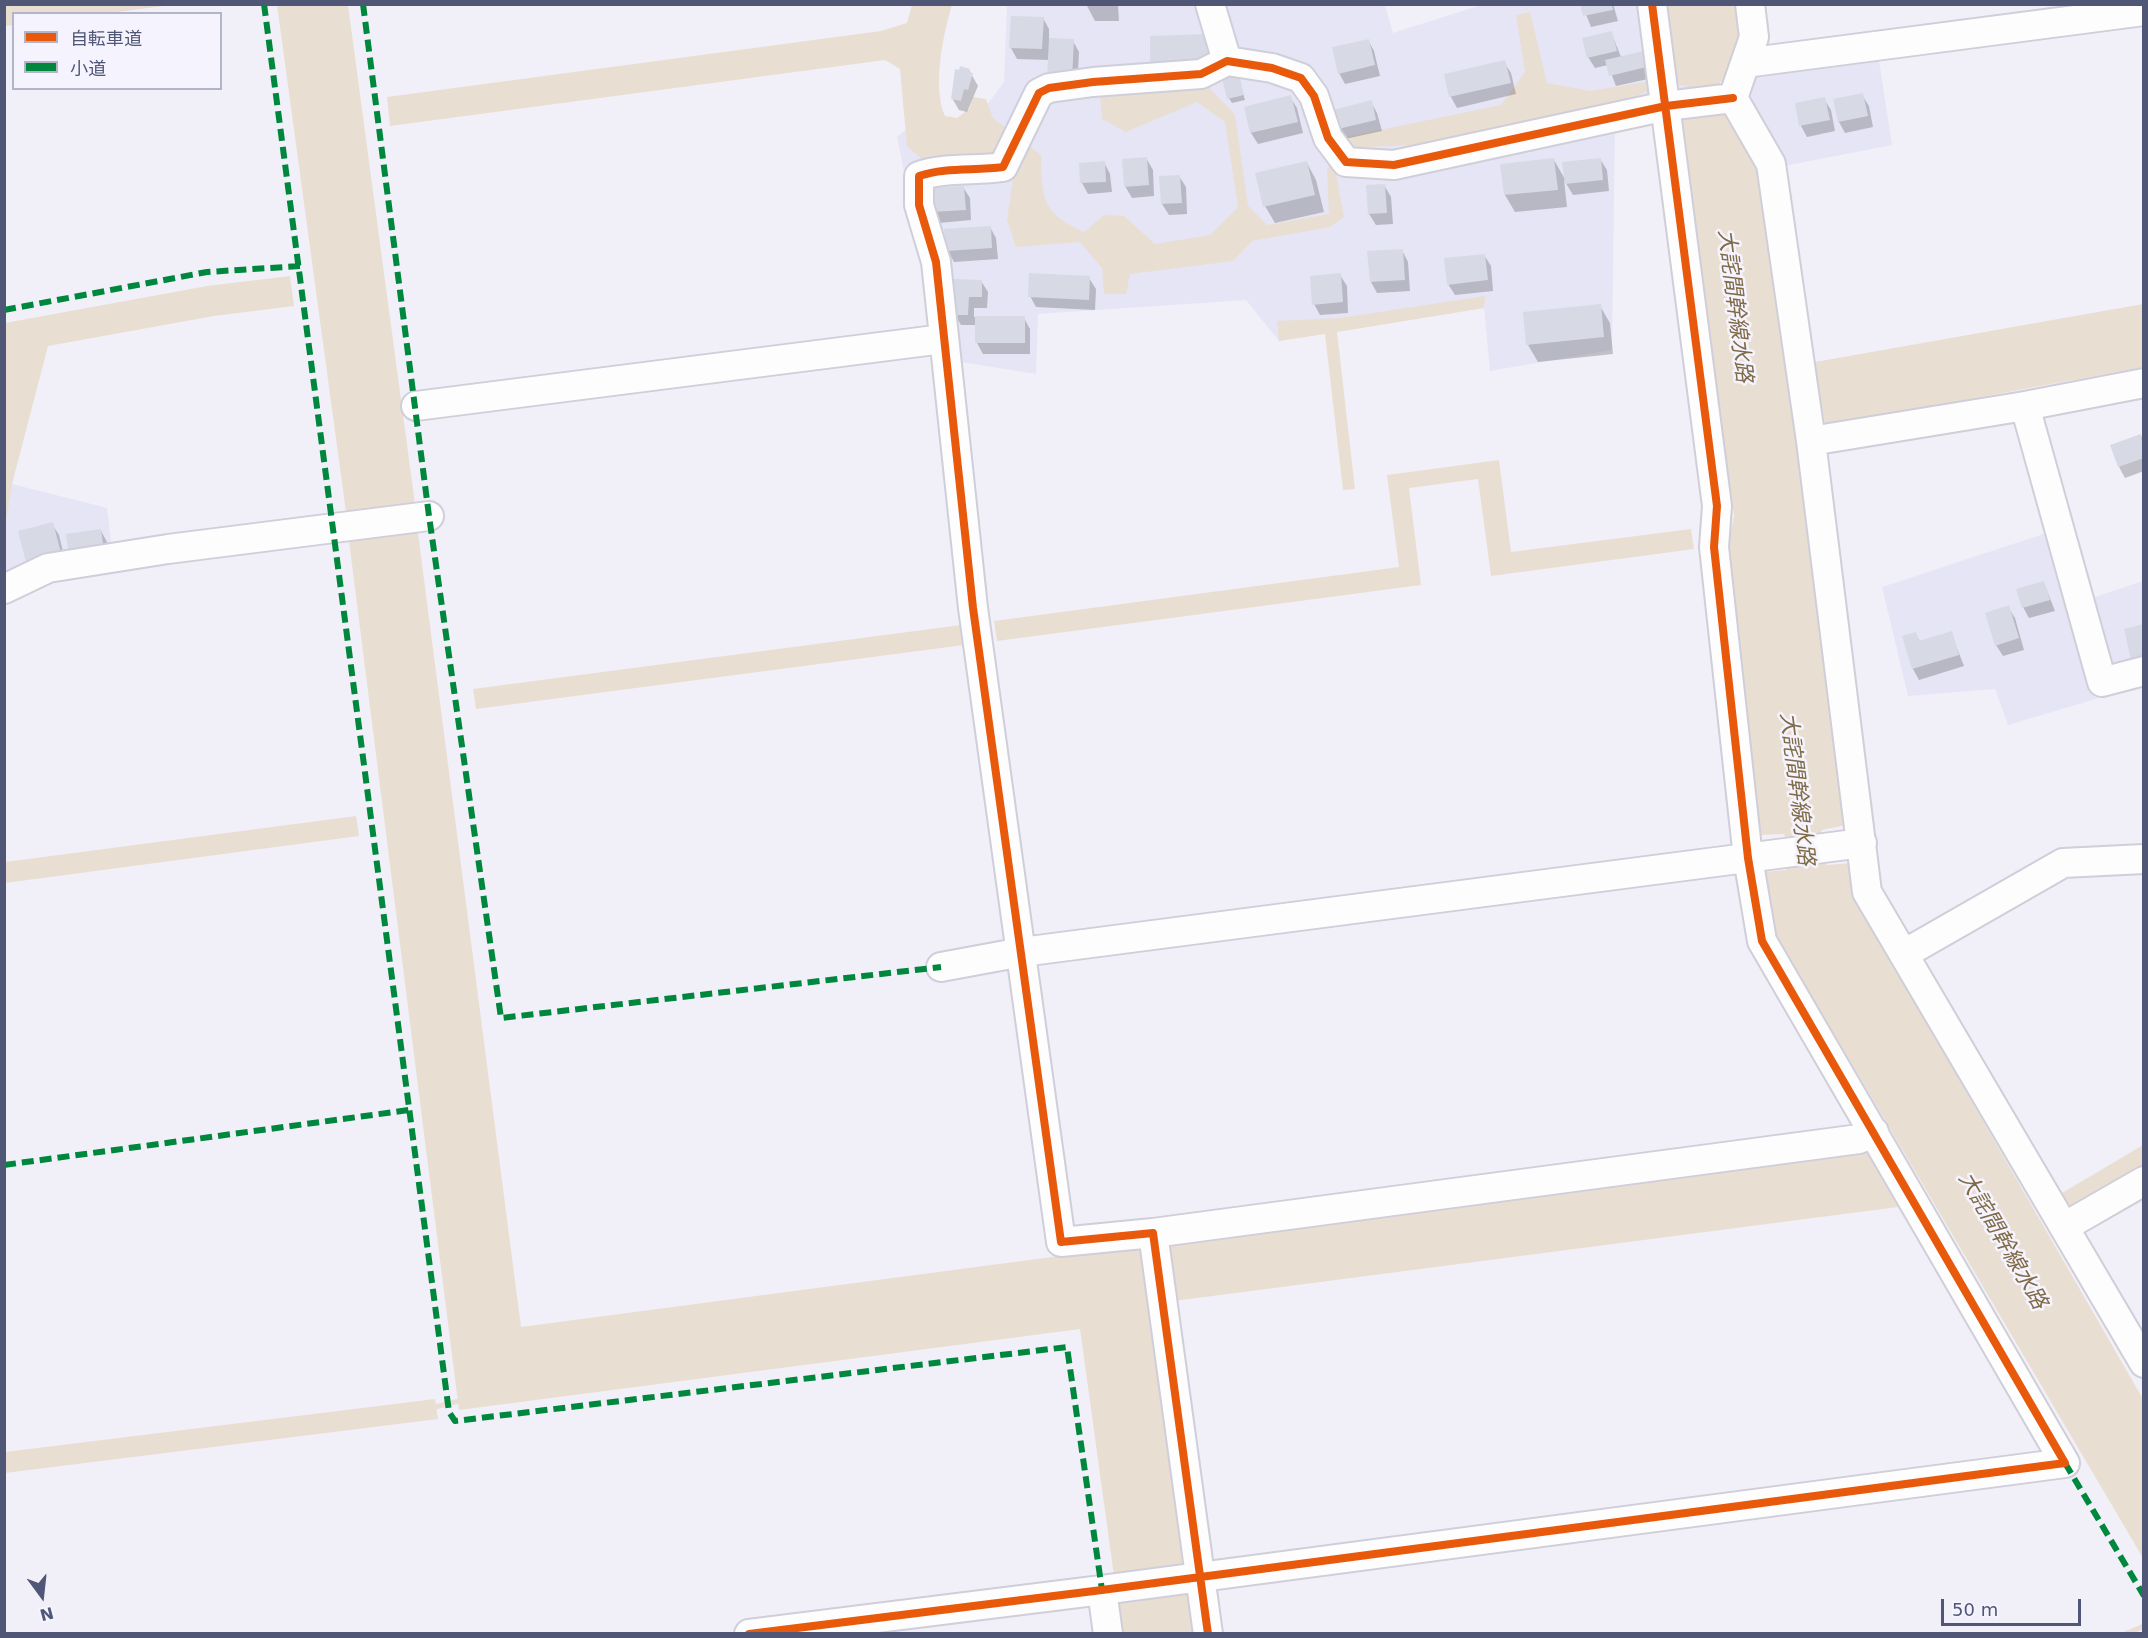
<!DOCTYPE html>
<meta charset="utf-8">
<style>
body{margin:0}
#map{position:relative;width:2148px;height:1638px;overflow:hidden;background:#f1f0f8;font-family:"DejaVu Sans","Noto Sans JP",sans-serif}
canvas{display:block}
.frame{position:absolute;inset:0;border:6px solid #505776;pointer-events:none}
.legend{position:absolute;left:12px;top:12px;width:210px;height:78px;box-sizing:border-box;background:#f4f3fe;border:2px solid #b2b5c8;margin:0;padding:8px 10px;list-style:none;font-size:18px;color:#505776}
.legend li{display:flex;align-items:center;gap:12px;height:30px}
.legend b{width:30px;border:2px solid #b2b5c8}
.north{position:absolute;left:12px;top:1566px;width:60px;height:60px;-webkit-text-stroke:4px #f4f3fe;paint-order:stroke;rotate:165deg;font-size:16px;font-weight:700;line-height:24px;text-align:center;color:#505776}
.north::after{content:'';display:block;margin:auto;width:21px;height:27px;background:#505776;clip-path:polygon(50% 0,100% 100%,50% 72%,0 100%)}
.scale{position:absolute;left:1941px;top:1599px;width:140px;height:27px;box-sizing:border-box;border:3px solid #505776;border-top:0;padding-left:8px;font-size:18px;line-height:21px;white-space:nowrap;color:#505776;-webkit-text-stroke:4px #f4f3fe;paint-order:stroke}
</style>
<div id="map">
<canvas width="2148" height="1638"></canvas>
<div class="frame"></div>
<ul class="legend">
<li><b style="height:8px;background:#e8590c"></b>自転車道</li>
<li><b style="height:8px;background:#00873e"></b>小道</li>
</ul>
<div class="north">N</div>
<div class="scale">50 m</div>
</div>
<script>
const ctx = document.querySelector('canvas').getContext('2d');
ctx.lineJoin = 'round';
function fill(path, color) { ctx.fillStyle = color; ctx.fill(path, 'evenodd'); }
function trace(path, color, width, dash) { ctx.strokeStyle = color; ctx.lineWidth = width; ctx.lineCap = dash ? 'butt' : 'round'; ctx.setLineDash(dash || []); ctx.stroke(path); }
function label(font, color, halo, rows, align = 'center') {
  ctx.font = font + ' "DejaVu Sans","Noto Sans JP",sans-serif'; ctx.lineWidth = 5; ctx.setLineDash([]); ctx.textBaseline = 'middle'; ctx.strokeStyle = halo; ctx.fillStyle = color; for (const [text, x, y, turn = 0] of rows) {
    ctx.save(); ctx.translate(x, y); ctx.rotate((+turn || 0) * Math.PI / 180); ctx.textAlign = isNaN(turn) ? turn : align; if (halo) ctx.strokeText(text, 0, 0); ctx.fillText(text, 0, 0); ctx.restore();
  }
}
const residential = new Path2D(`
 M1007,4L1385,5L1393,33L1481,5H1679L1696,111L1615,125L1612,350L1490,371L1484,308L1279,341L1246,300L1038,314L1036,374L942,359L897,137L922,116L968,130L1004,82Z
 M1876,41L1892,145L1769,169L1732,105L1752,56Z
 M4,436L12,484L107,508L114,565L5,593Z
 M2065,527L2083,601L2143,581V685L2008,725L1995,689L1908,696L1882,587Z`);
const water = new Path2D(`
 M4,5L5,4L171,5L102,14H14L13,25L5,26Z
 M277,5H348L415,504L386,507L389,536L418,533L521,1327L1143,1245L1188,1565L1114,1576L1080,1329L459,1410L349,541L377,537L374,509L346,512Z
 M912,5H952C943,34 932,88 945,116L957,118L969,109L973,97L986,99L993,118L1041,155C1042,199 1042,213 1084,232L1104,215L1124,216L1155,244L1210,235L1238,207L1225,122L1197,102L1126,132L1102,119L1100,95L1206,84L1235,115L1248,206L1267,225L1329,214L1327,171L1341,138L1501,105L1525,72L1516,15L1530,12L1547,83L1590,91L1652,81V89L1623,102L1411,145L1346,148L1335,168L1344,217L1330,227L1252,241L1233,261L1130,274L1126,294H1104L1102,268L1080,242L1016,247L1007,220L1015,165L926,163L907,146L900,69L885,60L390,126L387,97L881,31L907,23Z
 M1665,5H1743L1746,28L1732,80L1720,82L1724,110L1759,164L1846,825L1822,830L1818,839L1787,842L1784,834L1761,835L1724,563L1734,516L1680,118L1689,115L1687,86L1675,84Z
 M290,276L294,306L214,316L48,346L12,484L5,528V323L207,286Z
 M1485,296L1484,308L1337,332L1355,489L1343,490L1325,334L1279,341L1277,321L1340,318Z
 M2143,304V367L1825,426L1815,362Z
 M1499,460L1511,552L1691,529L1694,549L1491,576L1478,479L1409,488L1421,585L997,641L994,621L1399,567L1387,475Z
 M961,625L964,645L476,709L473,689Z
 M356,816L359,836L5,883V862Z
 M1822,857L1827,865L1852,863L1857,902L2143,1399V1558L1774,932L1764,872L1786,870L1789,861Z
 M2143,1145V1169L2067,1213L2057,1196Z
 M1865,1149L1898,1207L1174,1301L1166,1240Z
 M435,1399L438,1419L5,1473V1452Z
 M1191,1592L1196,1633H1119L1116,1600Z`);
const shadow = new Path2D(`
 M1086,4H1146V5L1118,6L1119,21H1095Z
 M1582,4H1613L1618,21L1591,27Z
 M1043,18L1049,29V40L1073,41L1079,52L1077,89L1050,60L1017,59L1011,48Z
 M1611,32L1621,57L1647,51L1657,77L1616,86L1608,65L1595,68L1588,57Z
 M1208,35L1219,77L1162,79L1152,62Z
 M1368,40L1374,51L1380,76L1345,84L1339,73Z
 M1504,62L1511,73L1516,94L1457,108L1451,97L1446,75Z
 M969,70L978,86L967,112L959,110L952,98Z
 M1238,76L1245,100L1232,103L1229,98Z
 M1862,95L1869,106L1873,127L1845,133L1839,122L1835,100Z
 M1290,97L1297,108L1303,133L1258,144L1251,133L1245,108Z
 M1824,99L1831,110L1835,131L1807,137L1801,126Z
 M1371,102L1377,113L1382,131L1345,139L1339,128Z
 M1146,158L1153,170L1154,196L1132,198L1125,186Z
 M1600,159L1607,170L1609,191L1573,195L1564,180L1567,207L1515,212L1505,195L1502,165L1554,160L1566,181Z
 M1104,162L1110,174L1112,192L1088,194L1082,183L1080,164Z
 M1307,163L1316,180L1324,212L1275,223L1265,206Z
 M1179,176L1186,187L1187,214L1169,215L1162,204Z
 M1384,185L1391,197L1393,224L1376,225L1369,214Z
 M963,187L970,198L971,220L939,223L933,212Z
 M990,227L996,238L998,259L954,262L948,251L946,231Z
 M1402,250L1408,262L1410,291L1377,293L1371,282Z
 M1484,255L1491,266L1493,291L1455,295L1448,284Z
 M1340,275L1347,286L1348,313L1320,315L1314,304Z
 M1089,278L1096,289L1095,310L1036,307L1030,296Z
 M981,281L988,292L987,308H974V317L1024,318L1030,329V354H983L977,343V325H961L954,314Z
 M1600,306L1610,323L1613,354L1538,362L1528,345Z
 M2141,436L2144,440V471L2125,478L2119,467Z
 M52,524L59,535L66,564L33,572L27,561Z
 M101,531L107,542L109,562L76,566Z
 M2044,583L2055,611L2029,618L2023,607Z
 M2008,607L2015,618L2024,650L2003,656L1996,645Z
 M1951,633L1964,666L1919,680L1913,669L1916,634L1920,642Z`);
const stream = new Path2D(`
 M431,1408L463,1400
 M2125,1634L2144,1626`);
const building = new Path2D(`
 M1580,4H1612L1613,10L1583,16Z
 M1011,16L1044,17L1042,49L1009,48Z
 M1612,31L1617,51L1587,58L1582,38Z
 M1209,34L1210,60L1150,62V36Z
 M1049,38L1074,39L1072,79L1047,78Z
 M1369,39L1375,65L1338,74L1332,47Z
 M1648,50L1651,66L1609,76L1605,60Z
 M1505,60L1511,83L1449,97L1444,74Z
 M960,66L970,69L969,72L973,73L968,90L964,89L961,101L951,99L955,69L959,70Z
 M1239,74L1244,95L1227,99L1222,78Z
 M1863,93L1868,116L1838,122L1833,99Z
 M1291,95L1298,122L1250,133L1244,107Z
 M1825,97L1830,120L1799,126L1795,103Z
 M1372,100L1376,120L1338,129L1333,110Z
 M1147,157L1149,185L1124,187L1122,159Z
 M1554,158L1558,190L1504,195L1500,164Z
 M1601,158L1603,180L1565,184L1562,162Z
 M1105,161L1106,182L1080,183L1079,163Z
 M1307,161L1315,195L1263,207L1255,173Z
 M1180,175L1182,203L1161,204L1159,176Z
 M1385,184L1387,213L1368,214L1366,185Z
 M964,186L966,210L931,212L929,188Z
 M991,226L992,248L946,251L944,229Z
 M1403,249L1405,280L1370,282L1367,251Z
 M1485,254L1488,280L1447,285L1444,258Z
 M1029,273L1090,276L1089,300L1028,297Z
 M1341,273L1343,302L1312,305L1310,276Z
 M953,279L982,280V297H969L968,315H953Z
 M1601,304L1604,337L1526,345L1523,312Z
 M975,316H1025V343H975Z
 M2141,434L2144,458L2118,467L2110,445Z
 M53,522L61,553L26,562L18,531Z
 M101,529L104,551L69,556L66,534Z
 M2044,581L2050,600L2022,608L2016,589Z
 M2009,605L2019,638L1995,646L1985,613Z
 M2144,624V658L2131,660L2124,629Z
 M1952,631L1959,655L1912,669L1902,636L1916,632L1919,641Z`);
const minor = new Path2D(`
 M1210,4L1227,61
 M1750,4L1754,37L1733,98L1771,164L1811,441L1867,892L2064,1227L2144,1181
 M1745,63L2144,11
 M416,406L943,339
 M2025,406L2144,383
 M1811,441L2025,406L2102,682L2144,671
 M4,589L48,568L168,549L429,516
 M1904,954L2063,863L2144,859
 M941,967L1022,952L1862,843
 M2064,1227L2144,1363
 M1153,1233L1859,1139L1874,1132
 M1102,1590L1108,1634
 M749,1634L1102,1590L2065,1463L1762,941L1748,858L1714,547L1717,506L1652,4
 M1208,1634L1153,1233L1061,1242L973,608L936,262L919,205V176C946,167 975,171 1003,167L1039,93L1049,88L1093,82L1201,74L1227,61L1272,68L1301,78L1314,96L1328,138L1346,162L1394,165L1666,106L1733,98`);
const quiet = new Path2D(`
 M264,4L449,1412L455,1421L1067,1347L1102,1590
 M363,4L429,516L501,1018L941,967
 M4,310L207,272L300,266
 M4,1165L409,1110
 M2065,1463L2144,1596`);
const cycleway = new Path2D(`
 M749,1634L1102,1590L2065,1463L1762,941L1748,858L1714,547L1717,506L1652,4
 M1208,1634L1153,1233L1061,1242L973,608L936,262L919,205V176C946,167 975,171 1003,167L1039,93L1049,88L1093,82L1201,74L1227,61L1272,68L1301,78L1314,96L1328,138L1346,162L1394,165L1666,106L1733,98`);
const waterNames = [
 ["大詫間幹線水路",1734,306,83],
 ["大詫間幹線水路",1796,789,83],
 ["大詫間幹線水路",2002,1241,60]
];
fill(residential, '#e6e5f5');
fill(water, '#e9ded2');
fill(shadow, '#0003');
trace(stream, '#e9ded2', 5);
fill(building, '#d7d9e5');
trace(minor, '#cfced9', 32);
trace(minor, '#fdfdfe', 28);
trace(quiet, '#00873e', 6, [12, 6]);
trace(cycleway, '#e8590c', 8);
label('italic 22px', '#806b47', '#f4f3fe', waterNames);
</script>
